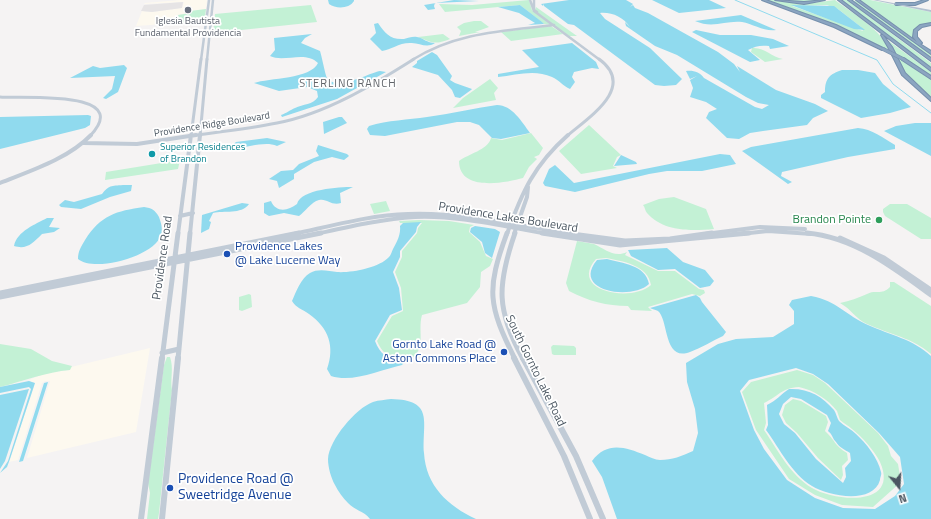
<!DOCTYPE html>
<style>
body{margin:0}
#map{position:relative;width:931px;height:519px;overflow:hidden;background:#f5f3f3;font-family:"Titillium Web",sans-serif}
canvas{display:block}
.north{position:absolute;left:879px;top:467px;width:40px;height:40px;-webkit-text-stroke:3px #fff;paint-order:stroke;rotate:162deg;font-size:11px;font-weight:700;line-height:16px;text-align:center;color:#4a5661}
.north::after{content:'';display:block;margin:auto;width:14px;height:18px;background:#4a5661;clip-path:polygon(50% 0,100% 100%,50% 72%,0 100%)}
</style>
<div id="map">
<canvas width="931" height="519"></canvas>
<div class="north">N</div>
</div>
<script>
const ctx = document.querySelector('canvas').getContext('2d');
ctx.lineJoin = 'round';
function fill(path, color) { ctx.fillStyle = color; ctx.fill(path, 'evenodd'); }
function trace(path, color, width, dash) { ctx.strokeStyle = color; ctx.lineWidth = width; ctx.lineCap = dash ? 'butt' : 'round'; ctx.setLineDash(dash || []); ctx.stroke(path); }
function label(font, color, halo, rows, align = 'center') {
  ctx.font = font + ' "Titillium Web",sans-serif'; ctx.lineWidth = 3.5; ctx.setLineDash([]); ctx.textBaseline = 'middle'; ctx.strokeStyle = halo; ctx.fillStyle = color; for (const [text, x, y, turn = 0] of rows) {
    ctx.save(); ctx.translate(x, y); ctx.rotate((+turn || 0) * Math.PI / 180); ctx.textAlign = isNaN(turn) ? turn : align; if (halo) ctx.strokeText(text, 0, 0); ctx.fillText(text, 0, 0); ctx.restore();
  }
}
const commercial = new Path2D(`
 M180,0H207L206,9L190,11V13L177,15L178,23L136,26L142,11L152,12L182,8L184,2L144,4L145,3Z
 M150,348L136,432L27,458L50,381H45L42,383L18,460L9,462L35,383L29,381L31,379L46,373L70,370L71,367Z`);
const education = new Path2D(`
 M183,2L182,8L152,12L141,11L144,5Z`);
const green = new Path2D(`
 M529,0L532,10L552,25L544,24L520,5L445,12L439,4L472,5Z
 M765,0H822L813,2L794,3H812L835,0C853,14 882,29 889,51L842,28ZM827,5L838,9L861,27L863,31L792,6Z
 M841,0H847L931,63V68Z
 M852,0L859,2L931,54V57Z
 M858,0H870L931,12V23L915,30L913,33L917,41L929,50Z
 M311,5L317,22L213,33L215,14Z
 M536,7L577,36H569L539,14L535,10Z
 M206,9L205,17L202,18H205L204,21L179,23L178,15L190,13V11Z
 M474,21H481L489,27L475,32H480L459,36L461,31L457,27L464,23Z
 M551,26L563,34L511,41L501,32Z
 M443,34L450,39C434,45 433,43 418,37Z
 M886,39L931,72V76L900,59L931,79V99L907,78Z
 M752,48C765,47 771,57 783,59L765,62L751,52Z
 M490,79L498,88L494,93L496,100L453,108L463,98Z
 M589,125L621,155L617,157L613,166L617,168L581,174L559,151Z
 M531,133L543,148L539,155L534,157L537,159L529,167L523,178C505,183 459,192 459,161C468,154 488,150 491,138L502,140Z
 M180,160L178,169L105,180L106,172Z
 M674,197L706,209L714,229C691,231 664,232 647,213C645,211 645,207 643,205L659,199Z
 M386,201L390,211L374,214L370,204Z
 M890,204H907L931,218V239H921L885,216L883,212V209Z
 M419,220L449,221L474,225L470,227L469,232L480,242L486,256L493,259L490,266L481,272L480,287L467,303L422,315C417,332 428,351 408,360L407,357C391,360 383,355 377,341L392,316L403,311L401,288L395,272L402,257V251L417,233L418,228L422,223H400L399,221Z
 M577,241C582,242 589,243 594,244C605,249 614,258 627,252L625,255L658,271H675L699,289L704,290L705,293L700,296L692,294L648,307L652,311L631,310L628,306C607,306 588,301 569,291L566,283ZM606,258C622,261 648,265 651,285C631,303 568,291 596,259Z
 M890,282H894L931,306V354C913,338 889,334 867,324C856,319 851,309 840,303C850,301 858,298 867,294C876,289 881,296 890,287Z
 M249,294L251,295L252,307L242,311L239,310V297Z
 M0,344L31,349L52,361L72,366L70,370C46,372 24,381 0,387Z
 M553,345L574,346L576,348V355H554L552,354L551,347Z
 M167,357H170C174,368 170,379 172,390L159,513L158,519H147L150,493L148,483L164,365Z
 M797,370L813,375L825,383L878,433L888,446L891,456L898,464L901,482L873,507L842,505L815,495L789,479L756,430L742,392L751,382ZM799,387C813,390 828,399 837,411C838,414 839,417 840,420C843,423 849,426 852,429C862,437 874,450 880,462C900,507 836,502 812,488C790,475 778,450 764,430L766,423L764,403C779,396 781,388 799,387Z
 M793,399L801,401L826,416L828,422L825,431C835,440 834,445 847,453L848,460L842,466L843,475L841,480L818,458L797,433L786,423L782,415L785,405Z`);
const water = new Path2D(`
 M328,0H354V1C349,9 336,9 329,4Z
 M454,0L479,1L435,3L434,6L435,9L428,10L424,5Z
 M569,0H626L633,4L630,7L633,5L635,8L648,13L718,52L734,64L740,72L737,66L776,90L815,104L828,111L813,118L807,125L763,131L750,133L739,139L727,138L706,118L709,112L717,109L706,102L690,97L693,88L690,80L697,76L690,79L686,71C693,70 700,72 704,78L755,107L762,109L769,105L758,103L746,97L677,55L655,46L626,26L625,22L630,27C623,17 612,12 600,13L605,19L650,48L682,79L676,85L664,86L655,85L574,25L568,24L544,6V4L543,6L541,4Z
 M652,0H709L726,8L679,13Z
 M520,5L542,22L544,24L528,25L535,23L519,13L498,7Z
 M791,5L834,6L865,30L854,29Z
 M741,15L776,30C765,32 753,24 742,22C726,20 713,29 695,21Z
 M378,23C385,33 390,40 404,39C408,38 413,36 417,37C423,38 427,43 435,43C426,49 419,42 410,43C398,43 391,50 382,51L370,39L376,33L374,24Z
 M696,30L720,35H751L773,39L789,46L770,49L769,46C761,45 755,46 748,50L760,60L750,62L692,32Z
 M312,34L305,38L301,43L320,51C322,57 325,74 327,78C337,92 371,72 380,71C382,71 384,72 386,72L337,99L282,117L281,115C287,113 290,110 295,108C303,104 313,105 318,97L317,91L307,87L279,91L254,83C269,78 311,79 318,63C305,50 284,63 270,56L275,50L274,38Z
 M572,43L596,62L599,69L592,68L574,72L572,77L575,82L570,89C563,86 559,80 552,77C535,69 516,75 498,77V74L539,67L522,50Z
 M432,52L437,55L452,76L450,80L455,83L472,89L471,90L460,98L455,97L452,90L438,75L412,67L417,63V61Z
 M124,65L127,68L118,92L106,99L103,98L112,89L115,76L70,78L93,66L100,68Z
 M842,70H858L875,73L883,84L911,107L890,113L861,118L821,98V95L825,92C825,78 830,74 842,70Z
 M497,105C512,105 522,122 530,133L501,139L492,138L479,125L470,122H457L385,136L370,135L367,129L369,126C388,120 408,120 427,117C451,114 474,108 497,105Z
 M88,115L91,116L90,125L85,128L0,149V117Z
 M339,117H342L347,123L324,134L323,122Z
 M915,123H931V156L884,131L896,126Z
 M858,128C872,129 883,138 895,145V149L848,157L782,172L781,176L792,182L788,184L742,151L751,147Z
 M267,138L286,142L277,146C263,140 245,150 230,147L236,142Z
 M318,145L347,154L349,156L344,160L332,157L314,162L294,174V179L279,188L277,181L269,179L281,171L293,170L299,164L319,156L316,151Z
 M720,154L730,155L736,164L702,171H667L649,174L575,192L545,186L543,183L549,169L555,165L574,183Z
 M621,155L636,162L637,164L614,166Z
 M123,185H132L131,191L110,197L81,209L61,207L59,205L65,200L74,202L102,194C109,185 111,186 123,185Z
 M353,187L340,193L341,203C331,206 327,198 319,200C311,202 305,212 299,216L284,213L269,216L264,213V203L271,201C276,213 288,211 297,204C301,189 339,187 353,187Z
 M242,203L249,204C241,215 224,210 213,213L209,221L211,222L209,229L201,233L202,215Z
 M144,207C152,208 155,210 159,217C161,223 163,228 161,235C155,256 95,273 78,259C78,251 81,247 85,240C101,215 116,211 144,207Z
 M47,218H54L49,227L60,228L54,232L42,234C33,243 27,250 14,246C17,231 36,224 47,218Z
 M421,222L417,227L416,232L400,251V257L393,272L399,288L402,310L390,315L375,341C381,356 390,362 407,359L402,365C380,370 353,383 331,376L327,369C335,347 329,328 309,314C302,309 296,308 292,301C296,292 301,278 310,273C318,268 329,271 337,272C351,273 379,268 389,257C391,255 392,251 393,249C397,242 401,234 400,226L403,223Z
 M475,226L495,229L500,232L492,258L485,253L482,242L470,232L471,228Z
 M667,248L683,262L705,270L714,281L710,286L700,288L675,269L658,270L631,256L628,250Z
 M607,259C622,263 646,265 649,284C631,301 571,291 597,260Z
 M696,295L700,298L702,302L726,332L723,336C712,341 701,348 690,352C663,362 669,320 658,311C656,310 652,309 650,308Z
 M811,296C838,301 845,315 868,325C890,335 913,339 931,356V519H617L602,477L592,461C607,441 625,447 645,455C650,457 655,460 660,460C672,460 682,456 693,451L698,433L695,409L687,382L686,363L718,344L736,339L773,337L794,324V311L789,305L792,300ZM796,368L813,374L828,384L879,433L900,457L904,484L895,496L875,509L843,508L815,498L787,480L764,449L754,430L740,391L749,380Z
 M29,381L35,383L10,459L7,467L0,473L8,461L31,389L29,387L0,393V387Z
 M48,382L23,461L19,462L44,383Z
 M29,389L5,461L0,469V395Z
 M789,389C808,388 822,396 834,410C836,413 837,418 839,421C844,426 851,429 856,434C866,443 878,458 881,472C882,475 880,477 880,480C873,505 828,496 812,486C791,473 780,449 766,430L768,425L767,405C776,401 781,394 789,389ZM791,397L801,399L827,415L831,423L828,431C833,435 832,438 836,442C839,447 845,450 850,453L851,461L845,468L846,477L843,483L816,459L795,433L784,424L779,414L783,404Z
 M391,399C435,400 422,422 424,453C426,486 448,506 476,519H370C364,511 354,510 348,503C343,498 338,491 335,485C331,478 328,467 328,459C329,440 356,408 373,402C379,400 385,400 391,399Z`);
const stream = new Path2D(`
 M735,0L877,60L893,84L931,113`);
const secondaryFar4 = new Path2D(`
 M530,0L534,11L600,60
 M534,0V10L537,12
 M201,60L209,0
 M207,60L213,0
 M412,60C456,32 504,31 554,25`);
const secondaryFar3 = new Path2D(`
 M0,97C21,99 135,89 90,136
 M189,136C218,132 248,129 277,123C325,114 373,85 414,59
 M191,136L201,59
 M200,136L207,59
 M567,136C589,117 637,87 599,59`);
const secondaryFar2 = new Path2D(`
 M83,143L137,144L196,135
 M0,183C30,171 68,159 91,135
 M180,216L193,213
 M178,234L191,135
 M190,234L200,135
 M294,234C331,226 370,215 408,214C463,212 516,225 571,234
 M316,234C348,227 382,219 415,217C458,215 506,227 548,234
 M507,234C522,192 534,165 568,135
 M514,234L527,197L528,187
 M705,234L760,227L805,229
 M740,234L768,231L812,234`);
const secondaryFar1 = new Path2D(`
 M507,233C486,290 488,305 515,359
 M515,233C497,285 496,310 523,359
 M542,233L620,245L749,233
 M564,233L625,241L670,239L712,233
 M807,233C854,237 894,268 931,295
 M840,238L884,258L931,290
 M0,293L299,233
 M0,297L321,233
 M162,353L179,349
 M162,359L178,233
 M178,359L190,233`);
const secondary = new Path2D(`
 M514,358L564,456L590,519
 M523,358L576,456L603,519
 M141,519L162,358
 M162,519L178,358`);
const primary = new Path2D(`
 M873,0H877L931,10V12Z`);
const highway = new Path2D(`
 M762,0H766L836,25L885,49L882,50L834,27Z
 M775,0L804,2L825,0L804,4Z
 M838,0H841L931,68V71Z
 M848,0H851L931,58V61Z
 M856,0H859L917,42L913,37L914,30L920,25L931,23V25L922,27L917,31V37L922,43L920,44L931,51V54Z
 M924,0H928L915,5H896L895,4L896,3H915Z
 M881,35H883L892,47L905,73L931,98V101L902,75L888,47Z
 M902,58H904L931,76V79L902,60Z`);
const highwayBridge = new Path2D(`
 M883,49L903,59`);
const markers = [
 [188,10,4,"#6b7280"],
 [152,154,4,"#0f9aa8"],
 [879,220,4,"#2e9e5b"],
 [227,254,4,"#1a4fb4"],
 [504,352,4,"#1a4fb4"],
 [170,488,4,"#1a4fb4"]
];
const farWorshipnames = [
 ["Iglesia Bautista",188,22],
 ["Fundamental Providencia",188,34]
];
const farStreetnames = [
 ["Providence Ridge Boulevard",212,125,-9]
];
const farCulturenames = [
 ["Superior Residences",160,148],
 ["of Brandon",160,160]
];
const farNeighbourhoodnames = [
 ["STERLING RANCH",348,84]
];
const streetNames = [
 ["Providence Lakes Boulevard",508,218,9],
 ["Providence Road",163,258,-82],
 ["South Gornto Lake Road",535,371,64]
];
const leisureNames = [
 ["Brandon Pointe",871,220]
];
const transitNames = [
 ["Providence Lakes",235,247],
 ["@ Lake Lucerne Way",235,261],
 ["Gornto Lake Road @",496,345,"right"],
 ["Aston Commons Place",496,359,"right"]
];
const nearTransitnames = [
 ["Providence Road @",178,480],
 ["Sweetridge Avenue",178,496]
];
fill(commercial, '#fdf9ef');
fill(education, '#e6e4e5');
fill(green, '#c3f1d5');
fill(water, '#90daee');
trace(stream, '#90daee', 1);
trace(highway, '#7690ad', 2);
trace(secondaryFar4, '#c1cbd6', 2.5);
trace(secondaryFar3, '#c1cbd6', 3);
trace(secondaryFar2, '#c1cbd6', 4);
trace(secondaryFar1, '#c1cbd6', 5);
trace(secondary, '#c1cbd6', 6);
fill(primary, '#b3c2d1');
fill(highway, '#8ba5c1');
trace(highwayBridge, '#7690ad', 4, []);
trace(highwayBridge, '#8ba5c1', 3);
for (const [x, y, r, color] of markers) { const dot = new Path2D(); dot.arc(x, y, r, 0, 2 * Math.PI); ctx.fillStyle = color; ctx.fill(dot); trace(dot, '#fff', 1.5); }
label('10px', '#5b616d', '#fff', farWorshipnames);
label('10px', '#4a5661', '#fff', farStreetnames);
label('10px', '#0d838f', '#fff', farCulturenames, 'left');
ctx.letterSpacing = '1px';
label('11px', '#5f6368', '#fff', farNeighbourhoodnames);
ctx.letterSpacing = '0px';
label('12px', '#4a5661', '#fff', streetNames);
label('12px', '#27864d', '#fff', leisureNames, 'right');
label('12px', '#164399', '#fff', transitNames, 'left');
label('14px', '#164399', '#fff', nearTransitnames, 'left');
</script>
